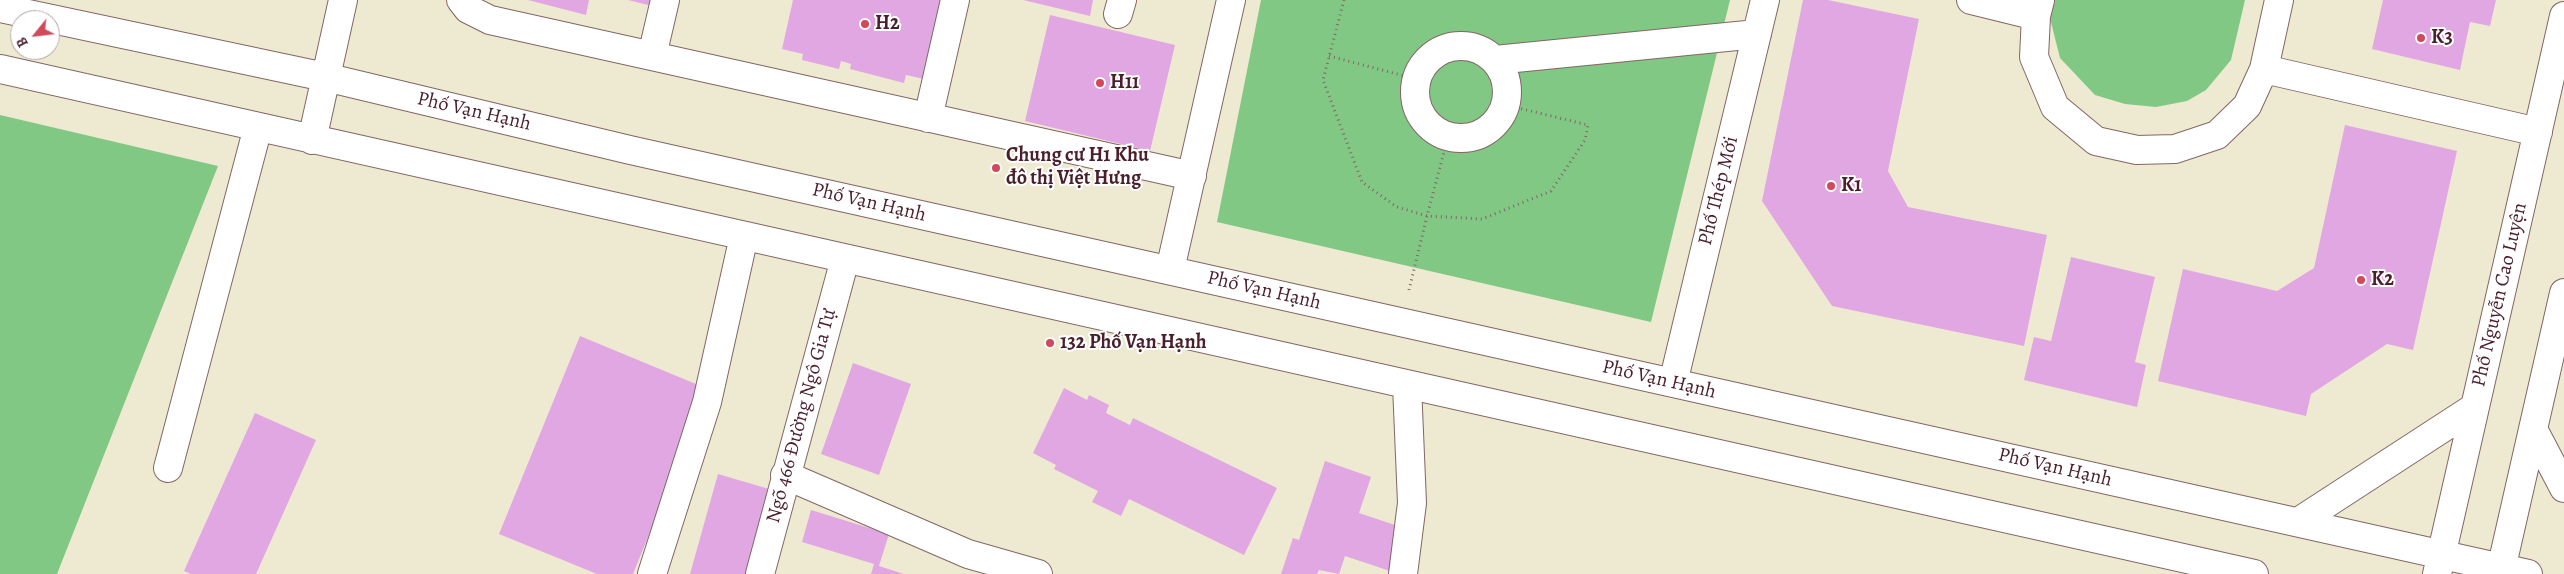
<!DOCTYPE html>
<meta charset="utf-8">
<style>
body{margin:0}
#map{position:relative;width:2564px;height:574px;overflow:hidden;background:#eeead1;font-family:Alegreya,serif}
canvas{display:block}
.north{position:absolute;left:10px;top:10px;width:50px;height:50px;box-sizing:border-box;background:#fff;border:1px solid #b7a5aa;border-radius:50%;rotate:241deg;font-size:14px;font-weight:700;line-height:20px;text-align:center;color:#4a1f2b}
.north::after{content:'';display:block;margin:auto;width:18px;height:22px;background:#d1495b;clip-path:polygon(50% 0,100% 100%,50% 72%,0 100%)}
</style>
<div id="map">
<canvas width="2564" height="574"></canvas>
<div class="north">B</div>
</div>
<script>
const ctx = document.querySelector('canvas').getContext('2d');
ctx.lineJoin = 'round';
function fill(path, color) { ctx.fillStyle = color; ctx.fill(path, 'evenodd'); }
function trace(path, color, width, dash) { ctx.strokeStyle = color; ctx.lineWidth = width; ctx.lineCap = dash ? 'butt' : 'round'; ctx.setLineDash(dash || []); ctx.stroke(path); }
function label(font, color, halo, rows, align = 'center') {
  ctx.font = font + ' Alegreya,serif'; ctx.lineWidth = 4; ctx.setLineDash([]); ctx.textBaseline = 'middle'; ctx.strokeStyle = halo; ctx.fillStyle = color; for (const [text, x, y, turn = 0] of rows) {
    ctx.save(); ctx.translate(x, y); ctx.rotate((+turn || 0) * Math.PI / 180); ctx.textAlign = isNaN(turn) ? turn : align; if (halo) ctx.strokeText(text, 0, 0); ctx.fillText(text, 0, 0); ctx.restore();
  }
}
const green = new Path2D(`
 M1261,0H1730L1651,322L1217,222Z
 M2055,0H2245L2231,60L2206,90L2187,101L2156,107L2125,104L2095,95L2060,58L2050,18Z
 M0,115L218,166L57,574H0Z`);
const building = new Path2D(`
 M528,0H589L586,15Z
 M628,0H657L656,7Z
 M793,0H948L929,80L906,75L904,83L850,69L851,64L841,61L839,69L802,60L803,54L782,49Z
 M1023,0H1093L1090,16Z
 M1803,0H1828L1919,19L1888,171L1908,207L2047,235L2024,346L1832,306L1762,201Z
 M2383,0H2496L2490,26L2470,22L2460,70L2372,49Z
 M1050,15L1175,45L1150,151L1025,121Z
 M2345,125L2457,151L2413,350L2387,344L2311,394L2306,416L2158,381L2183,269L2277,291L2314,268Z
 M2071,257L2155,277L2135,362L2146,365L2137,407L2024,380L2034,337L2051,341Z
 M580,336L708,389L633,574H597L499,534Z
 M853,363L911,384L879,475L821,454Z
 M1064,388L1087,400L1089,395L1109,405L1106,413L1130,425L1133,418L1277,488L1244,555L1129,499L1121,516L1092,502L1098,491L1054,469L1056,465L1033,453Z
 M255,413L316,440L256,574H191L184,571Z
 M1325,461L1371,477L1359,513L1404,528L1390,571L1345,556L1339,574L1319,570L1317,574H1281L1293,538L1299,540Z
 M718,474L769,489L746,574H690Z
 M811,510L889,534L879,566L904,574H871L874,564L802,542Z`);
const path = new Path2D(`
 M1344,0L1323,80L1362,182L1397,207L1427,216L1448,137
 M1329,56L1416,79
 M1409,290L1427,216L1482,219L1551,191L1585,140L1588,125L1506,105`);
const minor = new Path2D(`
 M461,0L468,9L490,20L1192,176
 M1971,0L2036,16
 M2040,0L2036,16L2034,57L2055,107L2096,141L2137,150L2175,149L2217,135L2247,106L2264,69L2279,0
 M0,8L325,77L630,150L2528,574
 M1118,14L1122,0
 M1415 92a46 46 0 1 1 92 0a46 46 0 1 1-92 0Z
 M652,56L665,0
 M1495,60L1757,34
 M0,69L2254,574
 M2264,69L2538,132
 M928,118L955,0
 M312,140L343,0
 M1170,270L1231,0
 M1673,383L1765,0
 M2533,429L2564,488
 M168,468L258,127
 M785,475L968,554L1038,574
 M2298,522L2475,407
 M652,574L707,402L744,236
 M760,574L845,259
 M1403,574L1412,503L1407,385
 M2437,574L2564,16
 M2500,574L2564,293`);
const markers = [
 [865,24,5,"#d1495b"],
 [2421,38,5,"#d1495b"],
 [1100,83,5,"#d1495b"],
 [996,168,5,"#d1495b"],
 [1831,186,5,"#d1495b"],
 [2361,280,5,"#d1495b"],
 [1050,343,5,"#d1495b"]
];
const poiNames = [
 ["H2",875,24],
 ["K3",2431,38],
 ["H11",1110,83],
 ["Chung cư H1 Khu",1006,156],
 ["đô thị Việt Hưng",1006,179],
 ["K1",1841,186],
 ["K2",2371,280],
 ["132 Phố Vạn Hạnh",1060,343]
];
const streetNames = [
 ["Phố Vạn Hạnh",474,112,13],
 ["Phố Thép Mới",1719,191,-76],
 ["Phố Vạn Hạnh",869,203,13],
 ["Phố Vạn Hạnh",1264,291,13],
 ["Phố Nguyễn Cao Luyện",2500,295,-77],
 ["Phố Vạn Hạnh",1659,380,13],
 ["Ngõ 466 Đường Ngô Gia Tự",802,416,-75],
 ["Phố Vạn Hạnh",2055,468,13]
];
fill(green, '#81c884');
fill(building, '#e1a7e2');
trace(minor, '#836665', 30);
trace(path, '#836665', 3, [1, 4]);
trace(minor, '#fff', 28);
for (const [x, y, r, color] of markers) { const dot = new Path2D(); dot.arc(x, y, r, 0, 2 * Math.PI); ctx.fillStyle = color; ctx.fill(dot); trace(dot, '#fff', 2); }
label('bold 20px', '#4a1f2b', '#fff', poiNames, 'left');
label('20px', '#4a1f2b', '#fff', streetNames);
</script>
